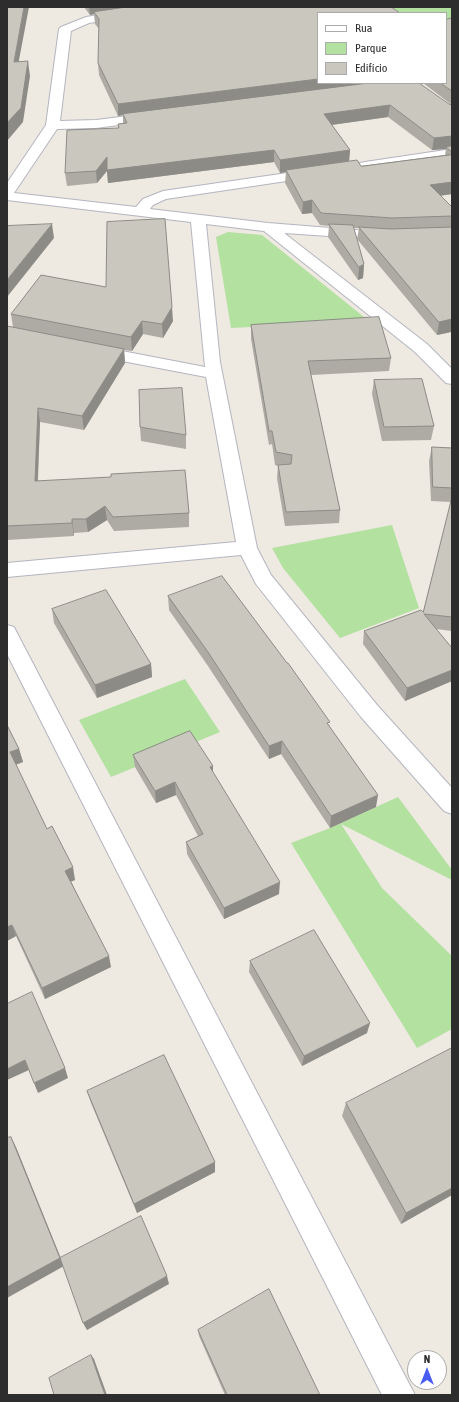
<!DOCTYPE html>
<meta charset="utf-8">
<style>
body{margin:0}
#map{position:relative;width:459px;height:1402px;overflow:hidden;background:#eee9e1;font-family:"Asap Condensed",sans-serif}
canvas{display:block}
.frame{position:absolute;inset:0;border:8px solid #2d2d2d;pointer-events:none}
.legend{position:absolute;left:317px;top:12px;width:130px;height:72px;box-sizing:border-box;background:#fff;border:1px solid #ababab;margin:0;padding:5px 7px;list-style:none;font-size:12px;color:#2d2d2d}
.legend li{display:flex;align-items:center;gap:8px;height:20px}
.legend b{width:20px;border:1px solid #ababab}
.north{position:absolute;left:407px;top:1350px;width:40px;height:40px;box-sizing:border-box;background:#fff;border:1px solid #ababab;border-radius:50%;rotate:0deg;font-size:11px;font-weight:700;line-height:16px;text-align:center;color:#2d2d2d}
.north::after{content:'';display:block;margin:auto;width:14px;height:18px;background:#495cf2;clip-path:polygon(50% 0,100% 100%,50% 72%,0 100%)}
</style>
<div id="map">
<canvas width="459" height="1402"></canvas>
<div class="frame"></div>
<ul class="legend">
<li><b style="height:5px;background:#fff"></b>Rua</li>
<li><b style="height:11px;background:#b2e1a0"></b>Parque</li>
<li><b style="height:11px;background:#cac7bf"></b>Edifício</li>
</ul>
<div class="north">N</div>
</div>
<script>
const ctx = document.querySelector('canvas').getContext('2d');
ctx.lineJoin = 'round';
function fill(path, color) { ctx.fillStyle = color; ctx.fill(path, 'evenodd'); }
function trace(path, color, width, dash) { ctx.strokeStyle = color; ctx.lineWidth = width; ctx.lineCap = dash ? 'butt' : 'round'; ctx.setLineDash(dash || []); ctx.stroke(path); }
const green = new Path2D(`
 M391,7H452V28L446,30V13H400Z
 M228,232L262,235L369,321L231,328L216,237Z
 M392,525L419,608L340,638L283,568L272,548Z
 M185,679L220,732L111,777L79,720Z
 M398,797L452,870V880L341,824L382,888L452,956V1029L417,1048L291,843L330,828Z`);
const minor = new Path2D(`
 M150,7H178L172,10L89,23L71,31L60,121L96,120L152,113L157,114L158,117L157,120L96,128L57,129L14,193L136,207L143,199L163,191L315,169L320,170L322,173L320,176L166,199L153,205L150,209L268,223L393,233L395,236L393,239L388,240L284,233L427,344L452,369V384L446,383L415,352L264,231L206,224L220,362L257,548L271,575L377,705L452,788V814L444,811L361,717L256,584L241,555L7,577V563L236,542L206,377L96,356L90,355L88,351L90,347L96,346L205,367L191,222L7,200V183L46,125L59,29L61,27L86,17Z
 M452,149V157L365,170L360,169L358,166L360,163L365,162Z
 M7,625L14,627L17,633L415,1395H382L7,654Z`);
const wall = new Path2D(`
 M84,7H391L318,83L452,105L423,83H446L452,18V194L440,196L452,207V334L451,332L437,335L357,239L359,228H353L364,264L363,278L358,280L328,237L329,226L320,225L312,213L302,214L285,183L286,172L280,173L274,162L108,183L107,171L97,183L67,186L65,173L118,128V124H123V115L118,116L99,75L98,63L99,29L95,24L94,14L90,15ZM388,117L432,150L446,149L445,155L361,166L349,161L350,150L332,125Z
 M11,314L173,321L163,338L143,334L132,351L124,350L125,363L84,430L40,422L38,481L189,513V527L114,531L107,520L88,532L74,533V536L7,540V326L13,327Z
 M251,325L391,358L389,371L311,375L340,510L339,523L285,526L277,478L278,466L275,465L272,444L269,445L251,339Z
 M374,380L434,426L431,440L382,441L372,394Z
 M140,427L186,435V449L141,441Z
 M432,447L452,448V631L436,629L452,648V681L405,701L363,644L364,631L423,612L451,502L431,501L429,461Z
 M168,596L287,663L329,725L376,807L330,828L281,754L269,759L208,666L169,610Z
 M52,609L151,664L152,677L97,698L54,623Z
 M7,725L19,749L23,762L16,765L47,829L75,880L71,881L111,967L45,999L16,936L7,941Z
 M133,755L213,766V772L279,894L224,919L187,854L186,842L198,836L176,795L156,803L135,767Z
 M250,961L367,1033L302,1066L249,972Z
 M87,1091L215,1162V1172L137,1213L91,1103Z
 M346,1103L452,1195L401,1224L342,1116Z
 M198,1330L320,1395H225L199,1336Z`);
const shadedWall = new Path2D(`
 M24,7H29L16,76L14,62Z
 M89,7H140L94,12V14L90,15Z
 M28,61L30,76L23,122L7,141V123Z
 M318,79V83H379L123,114V115L118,116V104Z
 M390,105L388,117L323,126L324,114Z
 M452,136V148L446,147V149L432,150L434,138Z
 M274,150V162L108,183L107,171L97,183L96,171L107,157Z
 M350,150L349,162L286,170V172L280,173V160Z
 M452,182V194L428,197L430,185Z
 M312,200V213L302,214L303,202Z
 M52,224L54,238L7,297V280Z
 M364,264L363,278L358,280L359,267Z
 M172,307L173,321L163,338L162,324Z
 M452,319V326L451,332L437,335L439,322Z
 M142,321L143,334L132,351L131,337Z
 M124,349L125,363L84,430L82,416Z
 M38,408L40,422L37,495L35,481Z
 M105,506L107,520L88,532L86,519Z
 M72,519L74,533V536L72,523Z
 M151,664L152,677L97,698L95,685Z
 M452,670V681L405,701L407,688Z
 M282,741L281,754L269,759V746Z
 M19,749L23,762L14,765L10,752Z
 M213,766V778L210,767Z
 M175,782L176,795L156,803L155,791Z
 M378,795L376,807L330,828L331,816Z
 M73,867L75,880L68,883L65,871Z
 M280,882L279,894L224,919V908Z
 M12,925L16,936L7,941V927Z
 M109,956L111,967L45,999L42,988Z
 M370,1023L367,1033L302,1066L304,1056Z
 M25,1060L29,1070L7,1080V1069Z
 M65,1068L68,1078L38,1093L34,1083Z
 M11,1137L16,1147L64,1266L7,1298Z
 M215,1162V1172L137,1213L134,1204Z
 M452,1188V1195L401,1224L406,1213Z
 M167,1276L169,1284L87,1330L83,1323Z
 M91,1355L94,1359L107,1395H105Z`);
const building = new Path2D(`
 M7,7H24L14,62L28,61L21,108L7,123Z
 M127,7H391L400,13H318V79L118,104L98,63L99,19L94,12Z
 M452,18V91L440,83H446V20Z
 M369,83H419L449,104L452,105V136L434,138L390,105L324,114L350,150L280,160L274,150L107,170V157L96,171L65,173L67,130L119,128L118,124L127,123L123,114Z
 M452,146V152L446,147Z
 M452,155V182L430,185L452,207V216L392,218L321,213L312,200L303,202L286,170L357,160L361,166Z
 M165,219L172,307L162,324L142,321L131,337L11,314L41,275L106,287L107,222Z
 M52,224L7,280V226Z
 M329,224L353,225L364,264L359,267Z
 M359,227L391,229L452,227V319L439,322Z
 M379,317L391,358L308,361L340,510L286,512L278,465L291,464L292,455L276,452L272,431H269L251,325Z
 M7,326L124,349L82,416L38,408L35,481L111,477V474L185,470L189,513L113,517L105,506L86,519H72V523L7,526Z
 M422,379L434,426L384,427L374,380Z
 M182,388L186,435L140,427L139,390Z
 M432,447L452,448V488L433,487Z
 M452,497V617L424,614L452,648V670L407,688L364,631L421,610L423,612Z
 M222,576L287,663H288L330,722L327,723L378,795L331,816L282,741L269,746L208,652L168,596Z
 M106,590L151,664L95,685L52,609Z
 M7,725L19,749L10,752L47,829L52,826L73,867L65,871L109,956L42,988L12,925L7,927Z
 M190,731L213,766L210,767L280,882L224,908L186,842L203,834L175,782L155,791L133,755Z
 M314,930L370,1023L304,1056L250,961Z
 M32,992L65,1068L34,1083L25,1060L7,1069V1004Z
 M452,1048V1188L406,1213L346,1103Z
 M164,1055L215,1162L134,1204L87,1091Z
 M11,1137L60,1258L7,1287V1138Z
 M141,1216L167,1276L83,1323L60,1258Z
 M269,1289L320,1395H227L198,1330Z
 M91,1355L105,1395H54L49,1378Z`);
fill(green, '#b2e1a0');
trace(minor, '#b4b5c0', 2);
fill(minor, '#fff');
fill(wall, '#aeaba4');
fill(shadedWall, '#8d8b86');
fill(building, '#cac7bf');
trace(building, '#8d8b86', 1);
</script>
